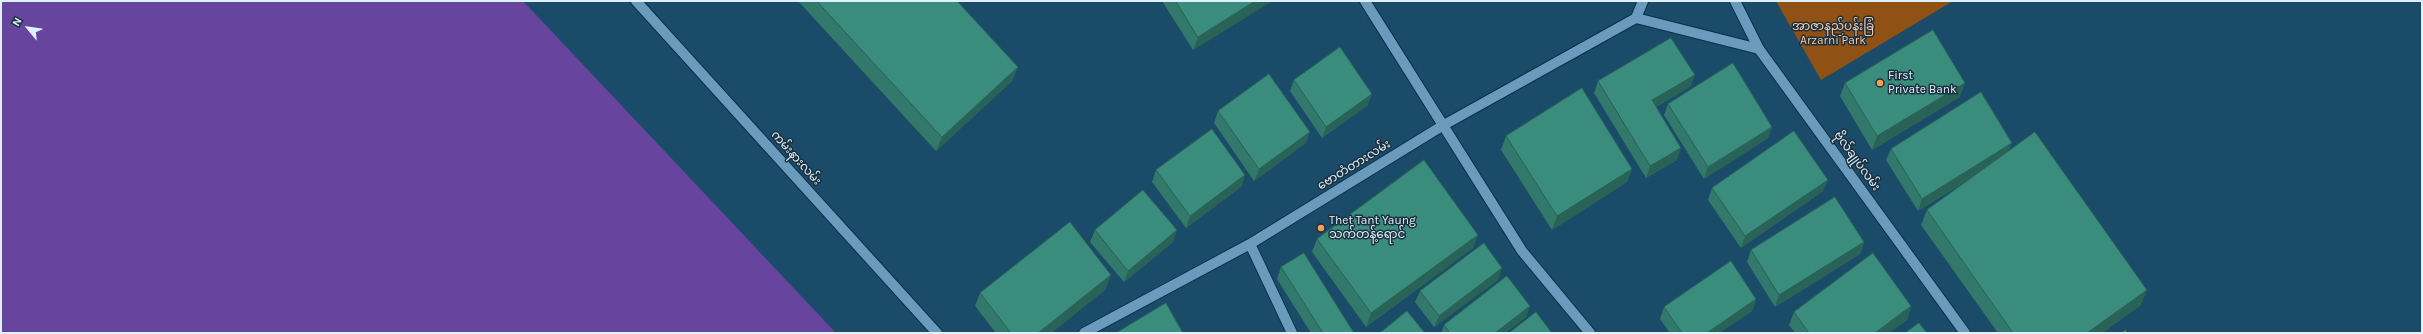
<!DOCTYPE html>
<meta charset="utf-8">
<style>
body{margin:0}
#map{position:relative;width:2423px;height:334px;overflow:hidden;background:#1a4b68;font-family:Karla,sans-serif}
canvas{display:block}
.frame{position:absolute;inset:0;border:2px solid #ddf1ff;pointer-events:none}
.north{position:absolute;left:8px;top:8px;width:40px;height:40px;-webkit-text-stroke:3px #1b2f3d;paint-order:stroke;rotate:299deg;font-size:11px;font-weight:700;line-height:16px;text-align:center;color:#ddf1ff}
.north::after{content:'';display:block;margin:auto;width:14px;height:18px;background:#ddf1ff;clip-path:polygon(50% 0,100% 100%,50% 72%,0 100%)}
</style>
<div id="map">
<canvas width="2423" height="334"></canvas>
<div class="frame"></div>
<div class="north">N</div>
</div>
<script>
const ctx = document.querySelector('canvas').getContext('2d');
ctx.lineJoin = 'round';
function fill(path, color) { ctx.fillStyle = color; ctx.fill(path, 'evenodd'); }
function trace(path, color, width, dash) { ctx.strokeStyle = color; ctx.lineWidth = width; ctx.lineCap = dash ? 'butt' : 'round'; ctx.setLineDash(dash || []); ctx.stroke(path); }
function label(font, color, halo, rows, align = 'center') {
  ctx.font = font + ' Karla,"Noto Sans Myanmar",sans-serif'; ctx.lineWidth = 3; ctx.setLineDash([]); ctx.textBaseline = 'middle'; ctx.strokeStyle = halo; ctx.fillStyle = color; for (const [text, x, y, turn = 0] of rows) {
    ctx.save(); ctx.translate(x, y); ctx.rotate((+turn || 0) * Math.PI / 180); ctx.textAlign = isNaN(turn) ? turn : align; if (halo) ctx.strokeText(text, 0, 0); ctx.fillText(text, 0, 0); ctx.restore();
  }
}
const green = new Path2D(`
 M1776,1H1953L1821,80Z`);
const water = new Path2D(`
 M1,1H523L836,333H1Z`);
const minor = new Path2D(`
 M1365,1L1522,251L1590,333
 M1643,1L1636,18L1759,49
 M1250,244L1292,333
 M1084,333L1250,244L1442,126L1636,18`);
const secondary = new Path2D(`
 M636,1L937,333
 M1735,1L1759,49L1965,333`);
const wall = new Path2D(`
 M798,1H957L1018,67L1012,81L936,151Z
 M1162,1H1272L1193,50Z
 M1294,80L1368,105L1322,138L1290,91Z
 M1598,81L1691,86L1656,107L1677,160L1646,178L1594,93Z
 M1845,83L1960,97L1872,150L1840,96Z
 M1668,104L1772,127L1768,138L1704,179L1664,115Z
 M1218,111L1306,143L1254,181L1214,123Z
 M1506,136L1632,169L1627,182L1552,230L1501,150Z
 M1891,149L2009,151L2141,305L2102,333H1998L1921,225L1927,210L1984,170L1918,211L1886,160Z
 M1156,170L1245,175L1241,187L1186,228L1152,182Z
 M1712,188L1823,191L1741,248L1708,200Z
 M1095,230L1173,242L1124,282L1090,242Z
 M1478,235L1473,248L1366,327L1312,252L1317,239Z
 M1864,242L1860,254L1775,307L1747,262L1751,250Z
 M1281,267L1354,333H1311L1277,279Z
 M1498,280L1434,327L1415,302L1420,291Z
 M1106,289L1051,333H996L975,306L980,293Z
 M1756,299L1752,311L1719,333H1670L1660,319L1664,307Z
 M1530,306L1526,317L1505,333H1441L1444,325Z
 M1911,306L1907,320L1888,333H1795L1789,325L1794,312Z`);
const shadedWall = new Path2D(`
 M1255,1H1272L1193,50L1198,37Z
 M1018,67L1012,81L936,151L942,137Z
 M1695,75L1691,86L1647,112L1652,100Z
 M1965,83L1960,97L1872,150L1877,136Z
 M1372,94L1368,105L1322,138L1326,127Z
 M1772,127L1768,138L1704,179L1708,167Z
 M1310,132L1306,143L1254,181L1259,169Z
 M2012,143L2008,154L1918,211L1922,199Z
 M1681,148L1677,160L1646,178L1650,166Z
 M1632,169L1627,182L1552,230L1557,216Z
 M1245,175L1241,187L1186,228L1190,216Z
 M1828,180L1823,191L1741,248L1745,236Z
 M1177,230L1173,242L1124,282L1128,271Z
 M1478,235L1473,248L1366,327L1371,313Z
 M1864,242L1860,254L1775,307L1779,295Z
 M1502,268L1498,280L1434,327L1439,316Z
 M1111,275L1106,289L1051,333H1038Z
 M2147,290L2141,305L2102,333H2087Z
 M1756,299L1752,311L1719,333H1707Z
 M1530,306L1526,317L1505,333H1495Z
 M1911,306L1907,320L1888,333H1875Z`);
const building = new Path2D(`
 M817,1H957L1018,67L942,137Z
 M1176,1H1255L1198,37Z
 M1933,30L1965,83L1877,136L1845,83Z
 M1671,38L1695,75L1652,100L1681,148L1650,166L1598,81Z
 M1340,47L1372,94L1326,127L1294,80Z
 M1733,63L1772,127L1708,167L1668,104Z
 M1269,74L1310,132L1259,169L1218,111Z
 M1582,88L1632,169L1557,216L1506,136Z
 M1981,92L2012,143L1922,199L1891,149Z
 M1212,129L1245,175L1190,216L1156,170Z
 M1794,131L1828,180L1745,236L1712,188Z
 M2035,132L2147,290L2087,333H2013L1927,210Z
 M1424,160L1478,235L1371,313L1317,239Z
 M1143,190L1177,230L1128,271L1095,230Z
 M1835,197L1864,242L1779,295L1751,250Z
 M1070,222L1111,275L1038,333H1011L980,293Z
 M1484,243L1502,268L1439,316L1420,291Z
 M1304,253L1354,333H1323L1281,267Z
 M1873,253L1911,306L1875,333H1809L1794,312Z
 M1731,261L1756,299L1707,333H1682L1664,307Z
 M1507,276L1530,306L1495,333H1450L1444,325Z
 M1166,303L1183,333H1116Z
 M1407,311L1425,333H1380Z
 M1536,312L1552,333H1509Z
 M1919,323L1927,333H1905Z
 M2126,330L2127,333H2121Z`);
const markers = [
 [1880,83,4,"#fb9e50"],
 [1321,228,4,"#fb9e50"]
];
const parkNames = [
 ["အာဇာနည်ပန်းခြံ",1833,27],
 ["Arzarni Park",1833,41]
];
const poiNames = [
 ["First",1888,76],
 ["Private Bank",1888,90],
 ["Thet Tant Yaung",1329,221],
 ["သက်တန့်ရောင်",1329,235]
];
const streetNames = [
 ["ကမ်းနားလမ်း",796,158,48],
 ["ဗိုလ်ချုပ်လမ်း",1857,161,54],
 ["ဗောတံတားလမ်း",1354,165,-32]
];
fill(green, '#905115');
fill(water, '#67459e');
trace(minor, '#0a3046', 12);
trace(secondary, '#0a3046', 12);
trace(minor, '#6a9bbc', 10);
trace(secondary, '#6a9bbc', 10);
fill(wall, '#32786b');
fill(shadedWall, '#296257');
fill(building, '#3a8c7c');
trace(building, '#296257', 1);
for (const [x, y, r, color] of markers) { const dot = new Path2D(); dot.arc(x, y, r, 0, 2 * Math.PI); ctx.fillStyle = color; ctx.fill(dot); trace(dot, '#1b2f3d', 1.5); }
label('12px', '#f8cba9', '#1b2f3d', parkNames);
label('12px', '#ddf1ff', '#1b2f3d', poiNames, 'left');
label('12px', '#ddf1ff', '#1b2f3d', streetNames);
</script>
